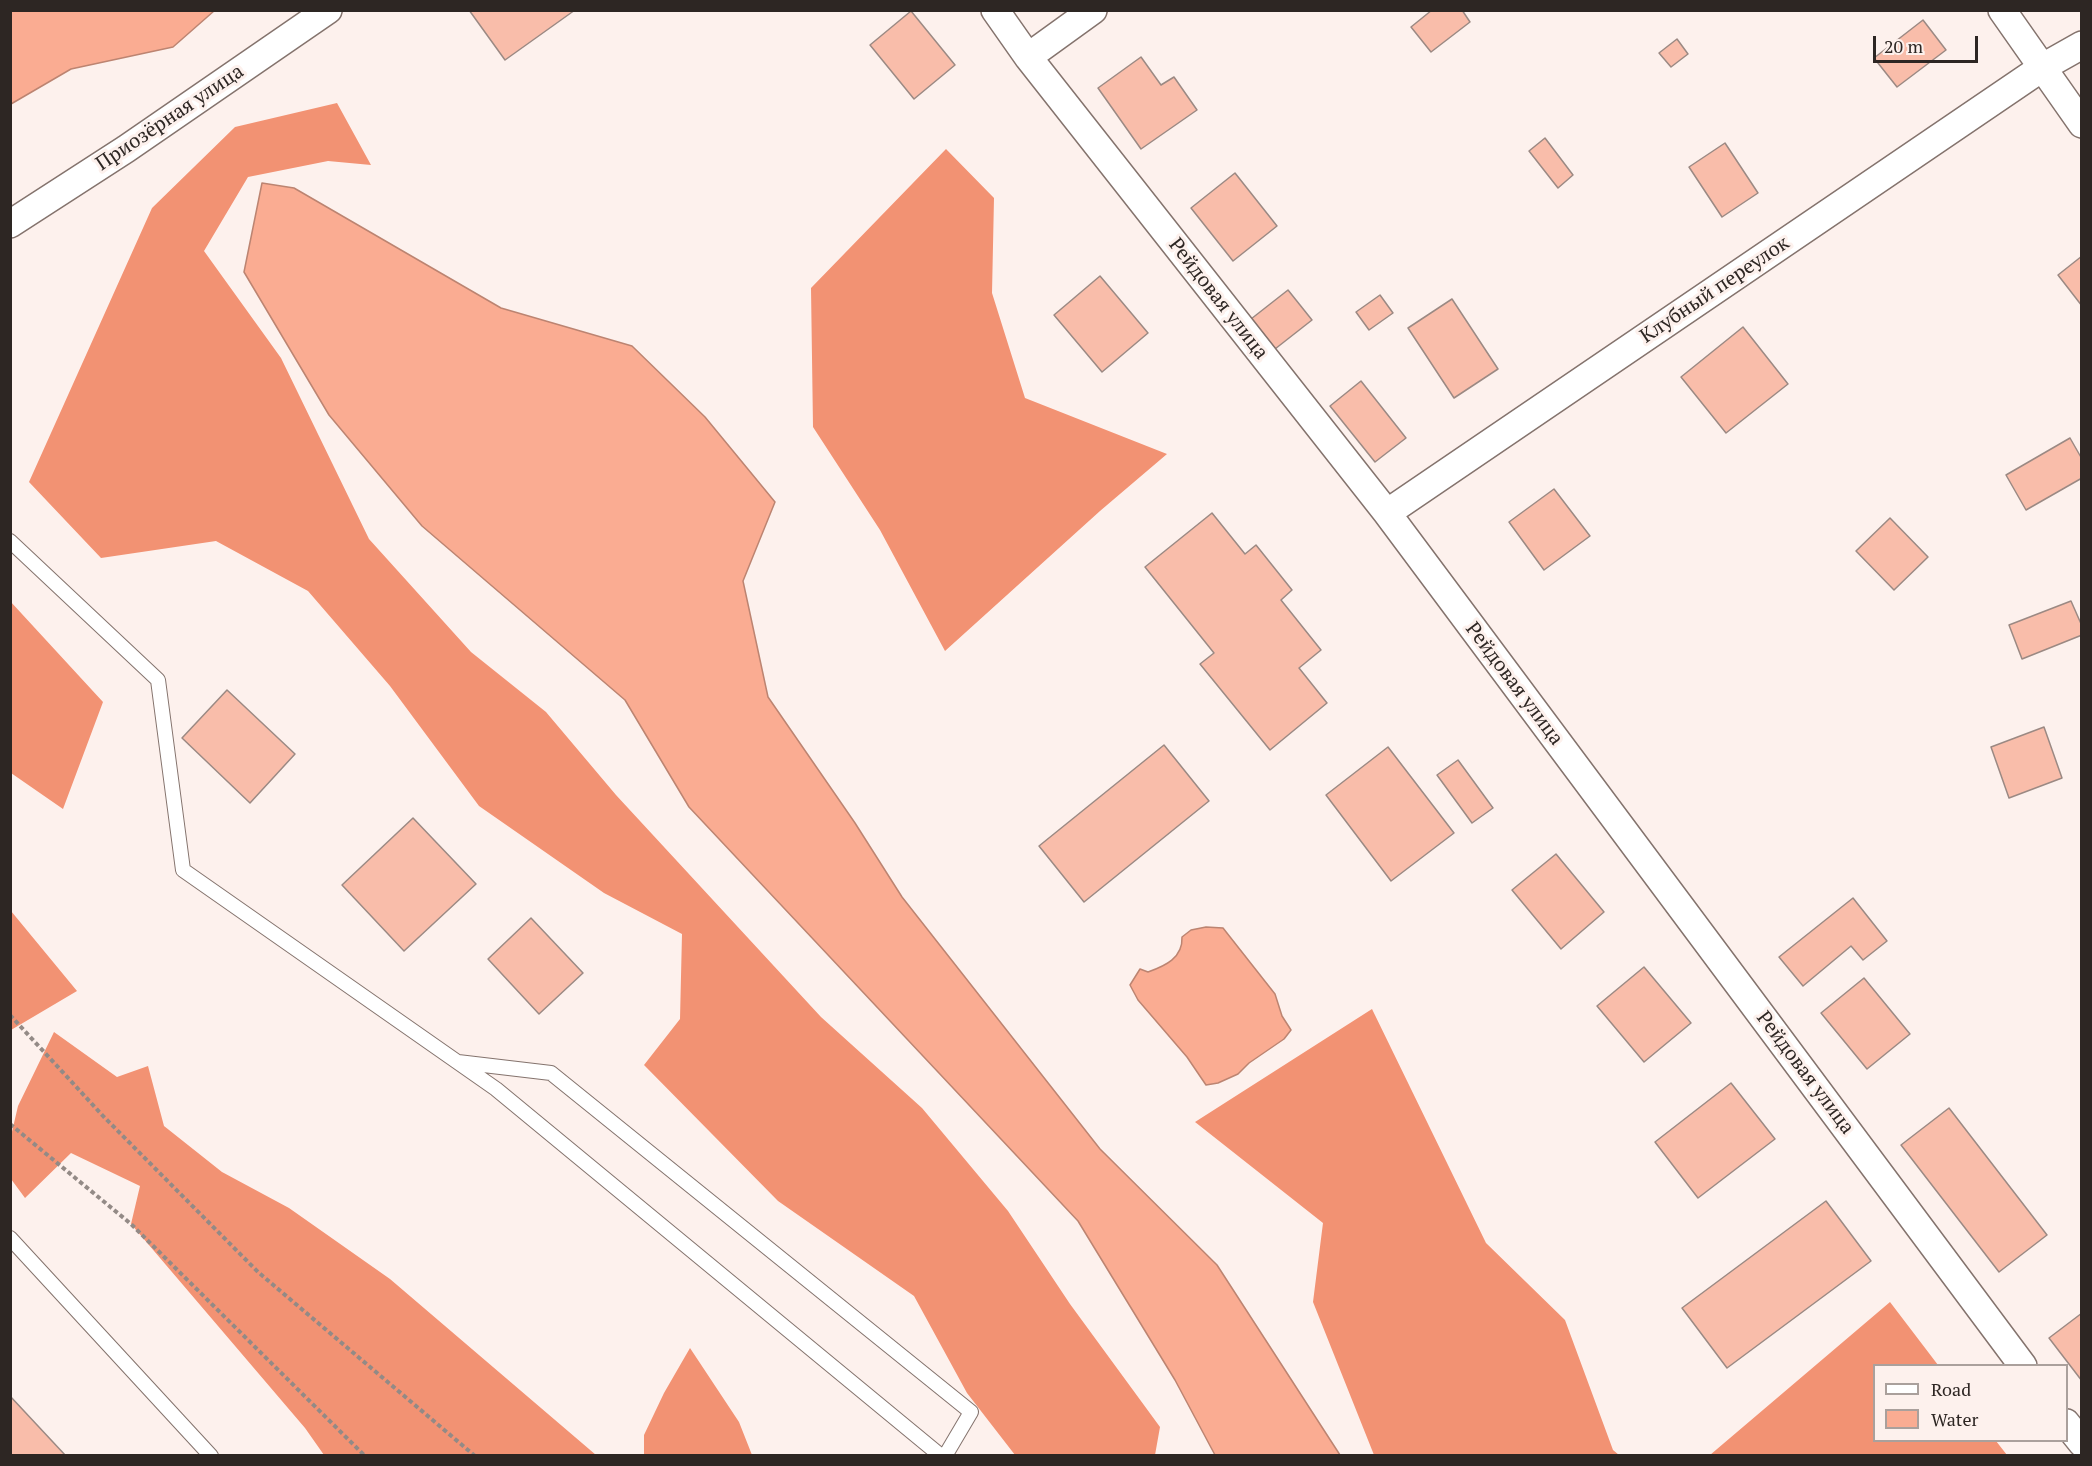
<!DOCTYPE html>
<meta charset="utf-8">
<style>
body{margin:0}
#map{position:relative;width:2092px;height:1466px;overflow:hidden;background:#fdf1ed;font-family:"PT Serif",serif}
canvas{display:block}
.frame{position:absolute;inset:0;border:12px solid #2d2623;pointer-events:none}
.legend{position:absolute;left:1873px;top:1364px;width:195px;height:78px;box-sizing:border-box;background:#fdf1ed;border:2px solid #aaa09c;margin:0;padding:8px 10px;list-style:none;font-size:18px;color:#2d2623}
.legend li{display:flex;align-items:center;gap:12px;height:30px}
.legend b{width:30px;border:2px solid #aaa09c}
.scale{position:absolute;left:1873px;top:36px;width:105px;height:27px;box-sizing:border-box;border:3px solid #2d2623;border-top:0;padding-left:8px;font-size:18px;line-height:21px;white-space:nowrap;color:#2d2623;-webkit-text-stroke:4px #fdf1ed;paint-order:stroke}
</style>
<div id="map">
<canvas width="2092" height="1466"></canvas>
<div class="frame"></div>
<ul class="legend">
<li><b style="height:8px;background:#fff"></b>Road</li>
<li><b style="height:16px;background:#faac92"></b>Water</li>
</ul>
<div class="scale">20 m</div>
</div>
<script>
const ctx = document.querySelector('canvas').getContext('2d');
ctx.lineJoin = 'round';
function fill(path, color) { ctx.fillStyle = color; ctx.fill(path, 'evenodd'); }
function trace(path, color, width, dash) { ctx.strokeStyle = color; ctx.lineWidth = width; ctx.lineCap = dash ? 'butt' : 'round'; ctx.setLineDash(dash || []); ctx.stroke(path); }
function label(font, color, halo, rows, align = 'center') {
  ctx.font = font + ' "PT Serif",serif'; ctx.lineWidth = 6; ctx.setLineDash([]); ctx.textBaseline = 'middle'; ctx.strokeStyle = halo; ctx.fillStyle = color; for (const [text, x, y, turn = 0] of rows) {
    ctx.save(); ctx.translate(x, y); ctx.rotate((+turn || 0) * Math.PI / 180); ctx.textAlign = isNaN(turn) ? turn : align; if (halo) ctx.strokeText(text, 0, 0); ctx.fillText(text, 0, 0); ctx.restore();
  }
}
const forest = new Path2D(`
 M337,103L371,165L328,161L248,177L204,251L281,358L369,539L471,652L546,712L616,795L821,1017L922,1108L1008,1211L1070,1304L1160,1427L1155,1455H1015L967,1393L914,1296L778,1201L644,1065L680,1019L682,934L604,893L479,806L390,686L308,591L216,541L101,558L29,482L152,208L235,127Z
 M946,149L994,198L992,293L1025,398L1167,454L1100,511L945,651L880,530L813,427L811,288Z
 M10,601L103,702L63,809L11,773Z
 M11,911L77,991L11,1030H10Z
 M1372,1009L1486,1243L1565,1320L1613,1450L1619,1455H1374L1313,1302L1323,1223L1195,1122Z
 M54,1032L117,1077L148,1066L164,1126L222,1172L289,1208L390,1279L596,1455H324L305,1428L131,1224L140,1186L71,1153L25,1198L11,1179V1136L18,1106Z
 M1890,1302L1938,1365L1874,1366V1440L1996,1441L2007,1455H1710Z
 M690,1348L739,1422L752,1455H644V1435L664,1393Z`);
const water = new Path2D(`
 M11,10H214V11L173,47L71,69L11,104Z
 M262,183L294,188L501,308L632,346L705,417L775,502L743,581L768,697L855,823L902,897L1100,1149L1217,1265L1340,1455H1215L1175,1380L1078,1221L689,807L625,700L422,526L329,415L244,272Z
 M1206,927L1223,928L1275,994L1282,1016L1291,1030L1284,1039L1249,1063L1238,1074L1218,1083L1206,1085L1187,1057L1138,1000L1130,985L1140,969L1148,972C1165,966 1183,958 1182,937L1191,930Z`);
const building = new Path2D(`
 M469,10H575L505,60Z
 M1432,10H1462L1470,22L1431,52L1411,27Z
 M911,11L955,65L914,99L870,45Z
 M1923,20L1946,50L1897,87L1874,58Z
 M1677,39L1688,54L1671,67L1659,53Z
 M1141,57L1161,85L1174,77L1197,110L1141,149L1098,88Z
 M1545,138L1573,175L1558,188L1529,151Z
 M1725,143L1758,193L1722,217L1689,167Z
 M1235,173L1277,226L1233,261L1191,208Z
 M2082,256V306L2058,275Z
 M1100,276L1148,333L1102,372L1054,315Z
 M1288,290L1312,320L1275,349L1251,319Z
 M1380,295L1393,313L1369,330L1356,312Z
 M1452,299L1498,369L1454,398L1408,328Z
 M1743,327L1788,384L1726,433L1681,377Z
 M1361,381L1406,438L1375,462L1330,406Z
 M2070,438L2082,459V478L2026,510L2006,475Z
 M1554,489L1590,536L1544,570L1509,522Z
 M1212,513L1245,554L1256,545L1292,590L1281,600L1321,650L1299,668L1327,703L1270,750L1200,664L1214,653L1145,567Z
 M1890,518L1928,557L1894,590L1856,551Z
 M2071,601L2082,626V635L2022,659L2009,625Z
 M227,690L295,754L250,803L182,738Z
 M2044,727L2062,778L2009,798L1991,747Z
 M1164,745L1209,801L1084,902L1039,846Z
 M1388,747L1454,833L1391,881L1326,795Z
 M1458,760L1493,808L1472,823L1437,775Z
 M413,818L476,884L404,951L342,885Z
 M1556,854L1604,912L1561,949L1512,890Z
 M1853,898L1887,941L1863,960L1851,946L1803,986L1779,957Z
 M531,918L583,973L539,1014L488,959Z
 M1644,967L1691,1023L1644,1062L1597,1006Z
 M1864,978L1910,1034L1867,1069L1821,1013Z
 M1731,1083L1775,1139L1698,1198L1655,1142Z
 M1949,1108L2047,1235L1999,1272L1901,1145Z
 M1826,1201L1871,1261L1727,1368L1682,1308Z
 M2082,1313V1381L2049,1338Z
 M10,1396L66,1456H10Z`);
const path = new Path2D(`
 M10,1015L104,1117L258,1272L475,1456
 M10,1124L131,1224L365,1456`);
const lane = new Path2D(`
 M10,541L158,680L183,870L496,1089L941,1456
 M458,1062L551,1073L971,1412L945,1456
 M10,1238L211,1456`);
const street = new Path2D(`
 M995,10L1028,57L1387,513L2023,1366
 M2002,10L2082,124
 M1028,57L1093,10
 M10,224L126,149L328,10
 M1387,513L2043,67L2082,45
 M2066,1423L2082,1443`);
const streetNames = [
 ["Приозёрная улица",170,118,-34],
 ["Клубный переулок",1715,290,-34],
 ["Рейдовая улица",1218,299,52],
 ["Рейдовая улица",1514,684,53],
 ["Рейдовая улица",1805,1073,53]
];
fill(forest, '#f29273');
fill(water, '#faac92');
trace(water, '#bc8471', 1.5);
fill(building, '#f9bdaa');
trace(building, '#9b8983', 1.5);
trace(lane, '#84736d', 16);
trace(street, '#84736d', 30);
trace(path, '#938a86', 4, [4.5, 3]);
trace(lane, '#fff', 14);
trace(street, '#fff', 27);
label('20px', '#2d2623', '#fdf1ed', streetNames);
</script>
